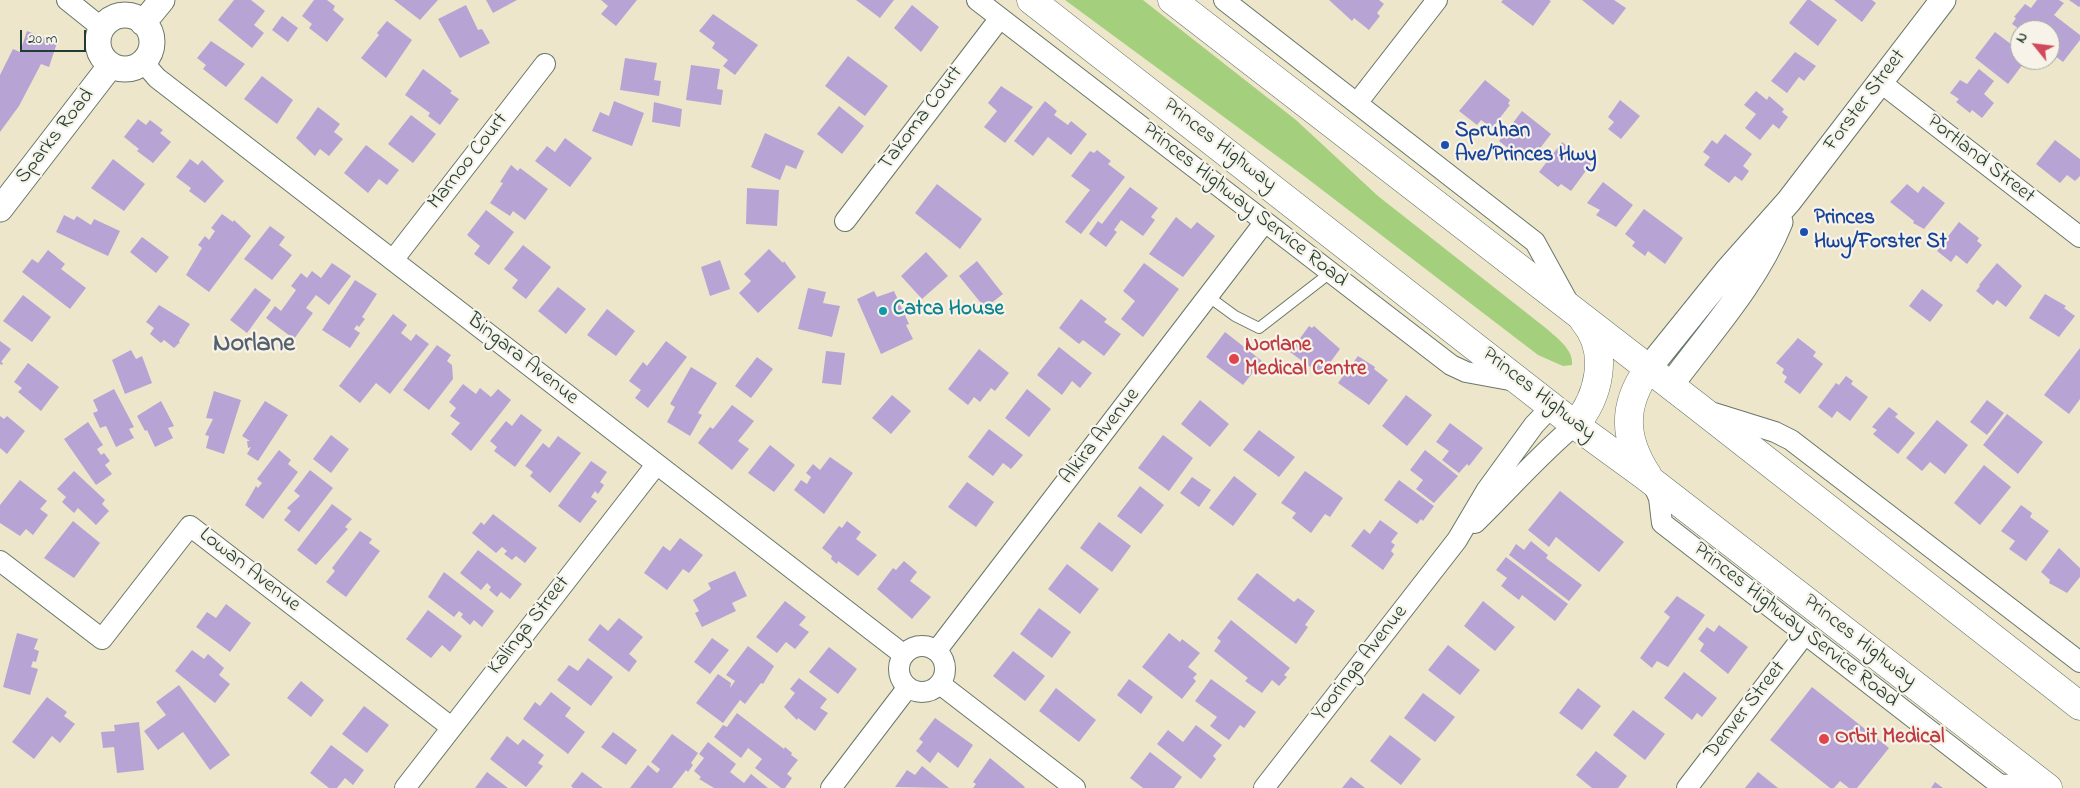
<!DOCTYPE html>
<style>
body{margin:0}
#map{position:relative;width:2080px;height:788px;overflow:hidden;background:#eee6cb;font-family:"Indie Flower",sans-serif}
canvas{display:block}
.north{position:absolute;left:2010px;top:20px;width:50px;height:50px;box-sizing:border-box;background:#f7f3e8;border:1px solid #a1aaa0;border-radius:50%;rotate:299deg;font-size:14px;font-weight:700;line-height:20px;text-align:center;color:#1f3d34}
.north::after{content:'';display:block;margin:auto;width:18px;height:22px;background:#d1495b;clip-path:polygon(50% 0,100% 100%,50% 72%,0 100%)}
.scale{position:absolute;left:20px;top:30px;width:66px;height:22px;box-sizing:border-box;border:2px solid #1f3d34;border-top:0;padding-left:6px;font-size:15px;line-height:18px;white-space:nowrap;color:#1f3d34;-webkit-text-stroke:4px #f7f3e8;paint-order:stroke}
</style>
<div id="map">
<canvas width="2080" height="788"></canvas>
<div class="north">N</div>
<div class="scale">20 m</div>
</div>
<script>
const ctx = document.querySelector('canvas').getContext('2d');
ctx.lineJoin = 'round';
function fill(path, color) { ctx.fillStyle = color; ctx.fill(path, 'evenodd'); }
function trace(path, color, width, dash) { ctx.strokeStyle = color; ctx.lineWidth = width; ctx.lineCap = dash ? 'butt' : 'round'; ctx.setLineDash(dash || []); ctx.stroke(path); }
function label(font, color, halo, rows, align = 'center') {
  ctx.font = font + ' "Indie Flower",sans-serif'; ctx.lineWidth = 4.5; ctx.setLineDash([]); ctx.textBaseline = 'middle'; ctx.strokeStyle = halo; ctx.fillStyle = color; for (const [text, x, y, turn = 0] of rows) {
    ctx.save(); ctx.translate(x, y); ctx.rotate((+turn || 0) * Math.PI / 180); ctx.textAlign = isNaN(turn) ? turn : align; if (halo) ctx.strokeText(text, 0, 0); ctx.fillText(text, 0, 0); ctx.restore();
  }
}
const green = new Path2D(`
 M1065,0H1143L1296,120L1378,196L1547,329C1557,338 1574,350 1572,365L1563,366L1538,355L1304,176Z`);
const building = new Path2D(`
 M234,0H251L265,11L254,25L264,33L252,48L218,20Z
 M314,0H327L335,6L333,10L344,19L327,42L309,28L312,24L302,16Z
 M394,0H438L420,20Z
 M486,0H517L493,13Z
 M601,0H637L616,26L601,14L608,6Z
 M856,0H894L880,18Z
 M1329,0H1379L1384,4L1377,13L1380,16L1369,30L1354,18L1352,21Z
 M1503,0H1549L1551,1L1533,26L1501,2Z
 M1582,0H1614L1626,8L1613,25Z
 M1807,0H1810L1837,20L1818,46L1789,23Z
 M1834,0H1872L1876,3L1862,22Z
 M2037,0H2059L2064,3L2054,15L2080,35V40L2063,62L2050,52V30H2021L2012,24L2016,18L2014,17L2025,4L2031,8Z
 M2069,0H2080V6L2079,7Z
 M466,5L478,30L482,29L490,43L460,58L438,19Z
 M912,5L939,27L921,52L894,28Z
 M713,14L758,45L735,75L723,66L728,60L712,48L715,43L699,31Z
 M282,16L298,28L288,42L272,30Z
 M387,21L412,40L386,78L361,58L379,35L377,33Z
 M27,31L57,43L49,67L41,64L19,106L0,132V75L13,49L20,52Z
 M1995,32L2020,51V60H2026L2008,84L1975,58Z
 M211,41L245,64L226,87L203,69L206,65L197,58Z
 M1795,52L1816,66L1804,81L1799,77L1787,93L1771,81Z
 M848,56L888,86L865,116L825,86Z
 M625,58L657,63L654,80L661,81L659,96L620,90Z
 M691,65L720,69L717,89L723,90L721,105L686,100Z
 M423,69L452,91L450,93L459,99L440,125L428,116L430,113L405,95Z
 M1979,69L1994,81L1984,94L1994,103L1982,118L1972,110L1970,113L1956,102L1959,99L1950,93L1960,80L1967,84Z
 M262,76L293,100L277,124L244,99Z
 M1485,80L1510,100L1508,104L1510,105L1492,128L1481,120L1477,125L1459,111Z
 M1001,86L1033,107L1005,143L984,127L997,111L988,103Z
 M1756,91L1767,100L1769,96L1784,109L1782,112L1788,117L1779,129L1773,124L1760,140L1745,128L1756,114L1744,105Z
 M1620,100L1640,116L1621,139L1608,129L1614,122L1608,117Z
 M614,101L644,113L632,146L592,131L600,112L609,116Z
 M1045,101L1057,111L1054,115L1068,125L1071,121L1087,134L1071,155L1048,137L1033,156L1014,141Z
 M654,102L682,109L680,127L652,122Z
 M839,106L864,126L842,154L817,134Z
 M318,107L340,124L334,132L343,139L329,156L320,149L315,156L296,138Z
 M1522,111L1551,134L1531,160L1522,153L1519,157L1499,141Z
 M411,115L436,134L413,163L388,144Z
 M138,119L146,125L150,120L163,130L160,133L171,142L153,163L137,151L139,149L124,137Z
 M765,133L804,151L796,169L786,165L780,180L751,167Z
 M1725,134L1752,154L1743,166L1749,171L1742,181L1735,176L1729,183L1704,165L1710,157L1703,152L1712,140L1717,144Z
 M565,138L592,158L570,187L535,161L547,146L555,152Z
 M2055,140L2080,159V176L2075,181L2067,175L2060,183L2036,164Z
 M1562,142L1591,164L1571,191L1561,184L1558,187L1539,172Z
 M366,145L399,170L387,185L379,179L368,193L344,173Z
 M1097,150L1111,161L1108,164L1125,177L1081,234L1065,222L1090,190L1071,176L1090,151L1094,153Z
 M113,159L145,184L124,211L91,188Z
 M190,159L198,165L202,160L224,181L205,203L189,191L191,188L176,177Z
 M511,165L518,171L520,168L548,189L525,220L513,211L510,216L490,203L503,183L500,182Z
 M1603,182L1633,205L1616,227L1596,215L1600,210L1587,203Z
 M937,184L982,219L960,249L915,213Z
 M1907,184L1918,193L1923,186L1945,203L1924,229L1913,223L1914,221L1890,202Z
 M1130,187L1158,208L1151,217L1155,220L1143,236L1121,220L1114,230L1117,232L1106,247L1089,234L1098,221L1102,224Z
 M747,188L779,190L777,226L746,224Z
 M1644,209L1683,238L1665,264L1648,251L1645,256L1632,246L1635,242L1625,234Z
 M486,210L514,232L489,265L474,254L480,246L467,235Z
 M222,214L233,222L234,220L251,236L209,292L186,275L202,248L198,245L205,236L209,240L215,231L211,228Z
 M64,215L74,220L77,216L91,225L94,219L120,231L108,256L56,232Z
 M1176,217L1191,229L1197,222L1215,236L1183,277L1149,254Z
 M1959,222L1979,238L1977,241L1982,245L1967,264L1956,255L1951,262L1937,251Z
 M270,226L285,237L279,245L292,255L272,280L244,259Z
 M142,237L169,257L156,273L130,252Z
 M523,245L551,267L526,299L512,288L518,280L504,269Z
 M769,249L783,263L784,261L796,277L758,313L739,293L751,281L744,274Z
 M48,250L65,264L61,269L86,288L70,309L22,272L32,259L38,263Z
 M926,252L948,276L922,299L901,276Z
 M720,260L730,289L710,296L701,267Z
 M977,261L1003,294L985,308L959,276Z
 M332,263L351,276L329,305L316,295L306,308L313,313L294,339L266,318L275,306L281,311L296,290L291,286L301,273L307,278L312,271L321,278Z
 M1144,263L1179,289L1143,337L1121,319L1135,301L1123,291Z
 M1997,263L2022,286L2006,307L1997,300L1993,305L1976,291L1980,286L1979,285Z
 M355,280L377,294L362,317L365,319L359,327L357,325L354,329L360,333L350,348L322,330Z
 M558,287L586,309L566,334L538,311Z
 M255,288L271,300L247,333L230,320Z
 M808,288L826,292L823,303L840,306L832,337L798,329Z
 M1922,289L1943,305L1930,322L1909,306Z
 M874,291L877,297L894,291L909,324L906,325L913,339L881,354L857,299Z
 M2045,294L2066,306L2064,308L2075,316L2059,337L2029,318Z
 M23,295L51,317L32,342L3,321Z
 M1081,299L1107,319L1104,322L1121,334L1104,356L1083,340L1079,344L1059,328Z
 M159,305L190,324L179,341L180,344L179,343L174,348L164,340L161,343L150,334L154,328L146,322Z
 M607,309L635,331L616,356L587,335Z
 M393,314L407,325L401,333L411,341L416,334L429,344L390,394L376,383L360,403L339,386Z
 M1309,326L1312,328L1314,326L1340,349L1321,375L1290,352Z
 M1225,332L1262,361L1243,385L1206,357Z
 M1798,338L1816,352L1813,356L1823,364L1800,394L1784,382L1787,377L1782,373L1784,369L1776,363Z
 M0,341L11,349L1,362L3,363L2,365L0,364Z
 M666,341L687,357L648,408L635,398L641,390L629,381L643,362L647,366Z
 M437,345L451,355L447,361L452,365L453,379L429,410L403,390Z
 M1059,347L1092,373L1080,388L1072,381L1062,395L1037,375Z
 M2080,348V399L2069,414L2044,395Z
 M979,349L1009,373L995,391L991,388L980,402L974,397L968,405L948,389Z
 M131,350L136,359L142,356L152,383L125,394L112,360Z
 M826,351L845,353L841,385L822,383Z
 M1358,356L1375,367L1374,369L1388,380L1369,405L1338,383Z
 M757,357L773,369L751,398L735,386Z
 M28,363L59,387L41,411L18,392L22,388L14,382Z
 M691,367L717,383L698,413L702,415L690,436L667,422L675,407L670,404Z
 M1846,376L1853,381L1851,384L1868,397L1850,421L1837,411L1832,418L1818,407L1836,383L1839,385Z
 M463,384L476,394L480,388L491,397L498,389L511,400L471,451L451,434L460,423L450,416L456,408L449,402Z
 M114,389L134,427L129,429L134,438L116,447L106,426L100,428L93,413L98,411L93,400Z
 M1027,389L1051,409L1029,437L1005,418Z
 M214,391L241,400L224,454L206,448L209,436L205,435L213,419L206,418Z
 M892,395L911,411L891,434L872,418Z
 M1406,395L1432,415L1407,446L1382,426Z
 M1200,400L1229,424L1210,447L1181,424Z
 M1987,400L2004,413L1987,435L1970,422Z
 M161,401L174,426L168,428L173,438L155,447L147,430L145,431L137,416Z
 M265,401L288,415L258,461L247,454L251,447L248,448L247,441H250L242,436Z
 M732,405L754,421L738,441L749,449L732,470L698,443L710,427L713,429Z
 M1889,407L1898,414L1895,417L1915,433L1898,454L1873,434L1877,430L1872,427Z
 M521,414L542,430L515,467L494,451L497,447L490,441L506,421L512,426Z
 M2007,414L2043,442L2018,474L1983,445Z
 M0,416L4,419L7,416L25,431L7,454L0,448Z
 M1937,420L1968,445L1945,474L1930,462L1922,471L1906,458Z
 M88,422L103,445L97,449L101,455L104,453L110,461L105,465L112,474L96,485L64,439Z
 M1450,423L1483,448L1469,466L1467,464L1459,473L1442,460L1449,451L1436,442Z
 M989,429L1023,455L1011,469L1003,463L993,476L968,457Z
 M1259,430L1295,457L1279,477L1243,450Z
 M331,435L349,449L331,473L313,459Z
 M1163,435L1193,458L1169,491L1138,468Z
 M558,436L581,453L550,493L530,476L533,472L525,466L543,443L549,448Z
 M770,445L795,465L774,492L748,473Z
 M279,450L291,460L288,464L298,472L263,519L245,505L256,486L258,488L262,483L257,479Z
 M1425,450L1458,476L1434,503L1416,489L1423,480L1410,470Z
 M830,457L853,473L824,514L794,490L801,480L807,484L811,477L806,473L813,464L820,470Z
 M591,461L607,472L600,482L604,485L598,494L595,491L591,497L597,501L580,523L558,506Z
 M1984,465L2011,487L1980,525L1954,503Z
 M310,470L333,488L299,532L284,520L291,511L287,508L300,496L294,491Z
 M74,471L105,500L102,504L109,511L96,525L78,508L74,513L62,502L66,497L57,489Z
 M1305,471L1343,498L1330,517L1325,514L1311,533L1292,518L1296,513L1281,503Z
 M1234,476L1257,494L1233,526L1209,508Z
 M1192,477L1211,490L1199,507L1180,493Z
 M20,480L47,501L40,509L48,515L33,535L26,529L20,536L0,523V505Z
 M1399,480L1434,506L1423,521L1421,519L1417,524L1384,500Z
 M967,482L994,502L976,527L948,507Z
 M1140,486L1164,505L1141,534L1117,516Z
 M1560,491L1624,542L1599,572L1556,537L1549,547L1528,530Z
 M332,504L352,519L345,527L348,529L316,565L297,550Z
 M2021,505L2032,513L2030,517L2049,531L2026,561L2009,549L2015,541L2001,531Z
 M493,514L537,548L525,563L516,556L512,560L504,554L507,551L502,547L496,553L472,533L481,522L484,525Z
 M1380,520L1398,533L1391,542L1395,545L1391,551L1394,554L1383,570L1351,546L1364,529L1370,534Z
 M73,521L100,543L74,578L44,558Z
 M847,521L861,532L856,539L877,555L858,576L838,561L837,564L831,559L832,556L822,548L839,526L842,528Z
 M1099,522L1131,546L1112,572L1080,548Z
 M360,531L372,539L369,543L380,551L346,597L326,582L335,571L332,568Z
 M680,538L703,555L689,573L683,569L667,590L644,573L663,546L670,551Z
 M1531,541L1548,555L1546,558L1582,585L1569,601L1509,555L1516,544L1524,550Z
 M2059,548L2080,568V577L2067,593L2049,583L2050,580L2041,572Z
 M478,550L522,584L510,599L501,592L497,597L489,590L491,587L487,583L481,590L460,573Z
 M1506,557L1568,604L1555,621L1522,595L1519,600L1501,586L1507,578L1496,570Z
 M904,561L917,572L910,581L931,597L912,619L877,589L893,568L896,570Z
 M1067,564L1099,589L1080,614L1048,589Z
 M735,571L747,596L732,603L736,611L702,627L695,613L699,611L693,600L711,589L708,583Z
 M444,572L494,611L482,627L474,620L470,625L461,617L463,614L459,611L454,617L428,597Z
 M1257,573L1294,602L1298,598L1315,611L1305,625L1308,627L1296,644L1237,599Z
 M1677,596L1705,615L1668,667L1657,661L1652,668L1640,658L1670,617L1664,612Z
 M785,601L806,617L799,625L809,632L795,649L786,642L777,653L756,637Z
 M1483,601L1515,627L1495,651L1464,626Z
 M226,604L251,623L230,652L196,627L207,612L216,618Z
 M1039,608L1071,632L1052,658L1020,634Z
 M428,610L462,636L450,652L442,645L431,658L406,639Z
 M619,618L643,637L629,654L637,661L629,672L588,640L600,624L608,631Z
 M1231,620L1290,668L1284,675L1287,677L1279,686L1272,680L1262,693L1245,681L1248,678L1214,651L1221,641L1217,638Z
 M1719,625L1748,647L1728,674L1700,651L1704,644L1698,639L1707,627L1714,632Z
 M17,633L38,639L34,649L39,651L36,662L33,661L31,667L38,669L30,695L3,687Z
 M1169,633L1180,642L1182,639L1200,653L1188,667L1197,674L1193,678L1196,681L1182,699L1142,667Z
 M712,638L729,650L710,674L694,662Z
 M1448,645L1480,670L1460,695L1428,670Z
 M748,646L774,666L763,684L761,683L745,704L740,700L723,723L696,703L718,674L731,683L730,688L735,681L726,675Z
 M829,647L857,669L838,694L809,672Z
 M192,650L204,659L208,654L224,668L219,675L230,684L215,703L175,671Z
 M1013,651L1045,676L1025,701L993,676Z
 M588,658L613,677L591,706L557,680L569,665L578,671Z
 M1684,672L1717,698L1702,717L1697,713L1692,720L1664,698Z
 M799,678L827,699L820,708L828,713L815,731L798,718L797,720L784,707L795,693L790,689Z
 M1129,679L1153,697L1141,714L1117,695Z
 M1211,679L1256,712L1244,728L1240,725L1229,740L1210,726L1217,717L1195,701Z
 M301,681L324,700L311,717L287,698Z
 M179,685L230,755L210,770L183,732L158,750L144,731L166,715L156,702Z
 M1812,687L1889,748L1857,788H1849L1840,781L1834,788H1830L1770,740Z
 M1056,688L1096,720L1079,742L1039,711Z
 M1578,688L1601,706L1582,730L1559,713Z
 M551,692L571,708L565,716L585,732L568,754L523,719L535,702L540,706Z
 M1423,693L1455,717L1435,742L1404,718Z
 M47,697L67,712L64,716L75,724L60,743L52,736L34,759L12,742Z
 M364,706L389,725L367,753L342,734Z
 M1633,710L1665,734L1645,760L1613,735Z
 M737,713L784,749L785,747L792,753L791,755L798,760L787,774L792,778L785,788H781L755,768L762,759L748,748L741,758L714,737L723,725L727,727Z
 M935,718L973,745L958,768L938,752L930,763L916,751L923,742L919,739Z
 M139,722L144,770L117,773L114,747L103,748L101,732L115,731L114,725Z
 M1196,725L1222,745L1213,756L1216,759L1201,779L1157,744L1168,730L1183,742Z
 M613,732L637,750L626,765L601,747Z
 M672,734L698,753L691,763L693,765L688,772L686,770L672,788H630L648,765L657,773L659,771L660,769L651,762Z
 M1390,735L1421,759L1401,785L1370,761Z
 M507,736L518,745L523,739L544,755L538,763L543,766L526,787L490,759Z
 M708,742L736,764L730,772L744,783L751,774L768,788H714L699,779L701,777L694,771L704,758L699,754Z
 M331,745L364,770L353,785L345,778L337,788H329L310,773Z
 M1596,751L1627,776L1618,788H1592L1576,775Z
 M1150,752L1182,777L1174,788H1143L1130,778Z
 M990,758L1025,787L1024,788H973L976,784L973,782Z
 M922,766L949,788L895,787L907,770L915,775Z
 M487,772L508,788H475Z
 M582,772L603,788H573L571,786Z
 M1758,772L1778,788H1745Z
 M1351,777L1365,788H1342Z
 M1935,782L1943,788H1931Z`);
const service = new Path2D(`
 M1209,297L1235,316L1259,328L1330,273`);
const minor = new Path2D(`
 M67,0L102,28
 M977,0L1451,365L1466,372L1515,381
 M1224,0L1535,242L1567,300
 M143,62L157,78L904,655
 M1880,82L2080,237
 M1357,103L1437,0
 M845,221L1000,18
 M393,260L545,64
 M1714,413L1775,432L1791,440L2080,662
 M1652,482L1659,498L1662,523L2000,785L2042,783
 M1475,523C1509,490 1539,455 1575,425
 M0,561L102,639L190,526L451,727
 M899 669a23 23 0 1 1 46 0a23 23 0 1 1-46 0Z
 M937,650L1264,223
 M940,684L1075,788
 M405,788L656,465
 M831,788L908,687
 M1264,788L1457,540L1486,491L1534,425L1552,406
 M1687,788L1805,634`);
const tertiary = new Path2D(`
 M98 42a27 27 0 1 1 54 0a27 27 0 1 1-54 0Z
 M143,23L162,0
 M0,209L111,65
 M1648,369L1727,271L1789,201L1943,0
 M1670,386C1709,333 1755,284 1780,222`);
const trunk = new Path2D(`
 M1031,0L1575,425L1645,476L2048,788
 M1172,0L1697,406L2080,706
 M1575,425C1599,397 1610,352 1584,321
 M1648,476C1623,438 1622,406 1648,369`);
const markers = [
 [1445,145,5,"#1a4fb4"],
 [1804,232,5,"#1a4fb4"],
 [883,311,5,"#0f9aa8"],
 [1234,359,6,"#e0444e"],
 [1824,739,6,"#e0444e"]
];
const streetNames = [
 ["Forster Street",1866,101,-53],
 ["Takoma Court",922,119,-53],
 ["Sparks Road",56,137,-52],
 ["Princes Highway",1219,146,38],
 ["Portland Street",1980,160,38],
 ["Marnoo Court",469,162,-52],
 ["Princes Highway Service Road",1244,206,38],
 ["Bingara Avenue",522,360,38],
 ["Princes Highway",1538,395,38],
 ["Alkira Avenue",1101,437,-52],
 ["Lowan Avenue",249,571,38],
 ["Kalinga Street",530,626,-52],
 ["Princes Highway Service Road",1795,626,38],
 ["Princes Highway",1859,642,38],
 ["Yooringa Avenue",1361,664,-52],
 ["Denver Street",1746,711,-52]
];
const transitNames = [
 ["Spruhan",1455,133],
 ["Ave/Princes Hwy",1455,157],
 ["Princes",1814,220],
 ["Hwy/Forster St",1814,244]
];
const cultureNames = [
 ["Catca House",893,311]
];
const healthNames = [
 ["Norlane",1245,347],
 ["Medical Centre",1245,371],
 ["Orbit Medical",1835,739]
];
const districtNames = [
 ["Norlane",254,346]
];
fill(green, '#a4d07d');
fill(building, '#b7a4d5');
trace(service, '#677869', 12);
trace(minor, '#677869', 22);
trace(tertiary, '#677869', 27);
trace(trunk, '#677869', 29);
trace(service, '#fff', 10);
trace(minor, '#fff', 20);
trace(tertiary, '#fff', 25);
trace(trunk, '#fff', 28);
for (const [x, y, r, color] of markers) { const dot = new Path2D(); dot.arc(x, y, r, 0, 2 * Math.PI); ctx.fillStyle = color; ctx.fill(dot); trace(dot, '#f7f3e8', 2); }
label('21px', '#1f3d34', '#f7f3e8', streetNames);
label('bold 21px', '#164399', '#f7f3e8', transitNames, 'left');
label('bold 21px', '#0d838f', '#f7f3e8', cultureNames, 'left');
label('bold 21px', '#be3a42', '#f7f3e8', healthNames, 'left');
label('bold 26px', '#54616c', '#f7f3e8', districtNames);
</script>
